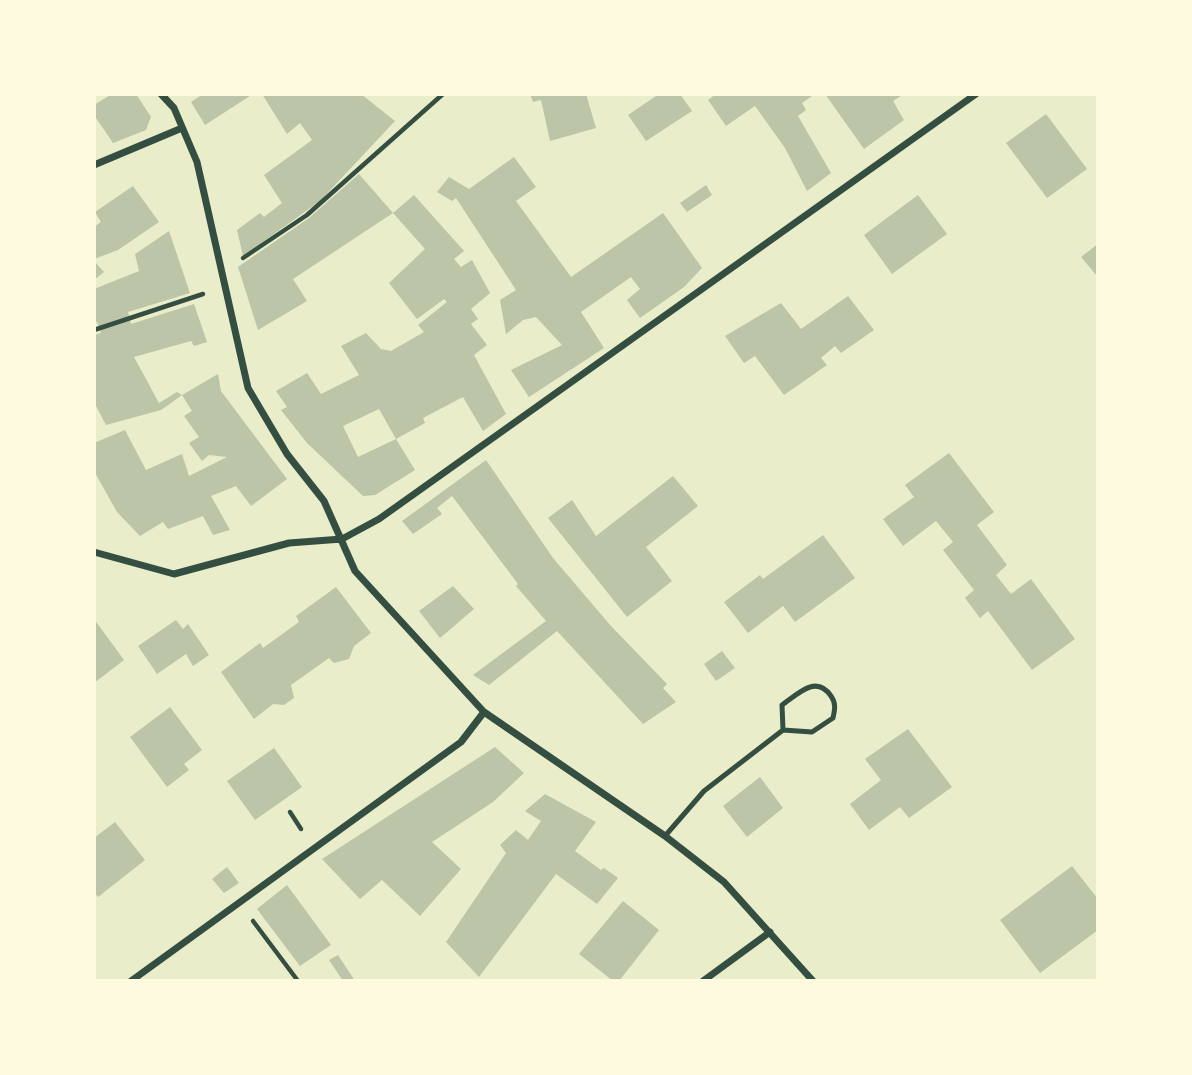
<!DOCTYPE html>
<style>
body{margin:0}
#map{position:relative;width:1192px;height:1075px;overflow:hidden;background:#e9edc9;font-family:Barlow,sans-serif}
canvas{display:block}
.frame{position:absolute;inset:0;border:96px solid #fefae0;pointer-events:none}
</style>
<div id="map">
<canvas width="1192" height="1075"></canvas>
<div class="frame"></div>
</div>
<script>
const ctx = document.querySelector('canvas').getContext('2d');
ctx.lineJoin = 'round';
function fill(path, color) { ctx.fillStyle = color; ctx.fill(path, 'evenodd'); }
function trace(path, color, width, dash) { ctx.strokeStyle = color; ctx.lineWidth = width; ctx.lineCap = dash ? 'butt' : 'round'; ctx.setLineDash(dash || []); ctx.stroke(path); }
const building = new Path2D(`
 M112,94H136L151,117L146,130L113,143L94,115V105Z
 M203,94H253L205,125L191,102Z
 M262,94H361L395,121L320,201L243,256L237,230L260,213L264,217L282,203L264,175L312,140L300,123L287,134Z
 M530,94H586L596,128L550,141L541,100L533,102Z
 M659,94H680L692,111L646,141L628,115Z
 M716,94H815L802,103L806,110L798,116L831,173L807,191L785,148L755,106L726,126L708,100Z
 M825,94H904L893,101L904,120L864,149Z
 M1046,114L1087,169L1047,198L1006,143Z
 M514,157L536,187L516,201L571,277L663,213L702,268L684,287L640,318L627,300L640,289L631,277L581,312L604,348L529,397L511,370L562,345L536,317L523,320L506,334L500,300L516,290L456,198L452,201L437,192L449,177L469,189Z
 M359,174L393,213L293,279L307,301L258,330L238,267L309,218Z
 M706,185L712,195L687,212L680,203Z
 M133,186L159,222L118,250L94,259V227L101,222L95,212Z
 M414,195L464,251L454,259L461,267L472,260L490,293L471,309L478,319L471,324L487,345L474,355L506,414L483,431L463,397L423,418L425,423L396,439L379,409L343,426L358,457L396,439L415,470L375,495L363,496L307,443L281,410L287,407L276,391L307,373L321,394L359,375L341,346L366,333L381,349L391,351L424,332L418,325L447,302L444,299L417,319L389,283L425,249L393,213Z
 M918,195L947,234L892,274L864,235Z
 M169,231L190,293L128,312L131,324L194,304L207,342L194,346L191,341L134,357L159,403L177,392L182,395L161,410L106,425L94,402V335L101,333L97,322L94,323V289L139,271L135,254Z
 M1098,244V277L1081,257Z
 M94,261L104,272L94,280Z
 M848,296L874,330L841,353L835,346L821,358L827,365L784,395L755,356L744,363L725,336L781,303L801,329Z
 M218,374L221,391L287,479L251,506L236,486L211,496L230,530L213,535L203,516L168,529L163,522L140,536L117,512L94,471V443L125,430L146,470L182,454L189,476L227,457L209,455L202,461L189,443L199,437L184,416L192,411L182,395Z
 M949,453L994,512L977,525L1007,565L996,575L1011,594L1031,579L1075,639L1032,670L988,611L980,618L965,598L974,590L943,550L953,542L936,521L903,546L883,519L914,497L905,485Z
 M486,460L553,558L611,626L667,684L663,688L676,702L643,724L557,631L489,685L473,675L546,621L516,586L518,584L452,496L437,508L442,514L413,534L402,521Z
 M673,476L698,506L646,547L672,581L627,617L548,518L572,500L596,536Z
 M823,535L855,578L795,622L783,606L748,633L724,602L760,575L763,579Z
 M453,586L474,609L440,638L419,611Z
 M336,587L371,633L354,646L349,659L334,663L329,658L291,685L294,698L284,705L273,704L254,719L221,672L260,643L263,648L299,622L296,616Z
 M94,619L124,660L94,683Z
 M176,620L183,629L188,624L209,655L193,666L186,654L157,674L138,646Z
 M722,651L735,668L716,681L704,664Z
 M170,707L202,750L184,764L189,770L167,787L130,737Z
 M908,729L952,787L909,818L900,807L869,830L850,804L881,780L865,759Z
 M495,747L524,773L493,802L432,842L461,869L420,916L382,880L360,899L322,859Z
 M274,748L302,787L255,820L227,781Z
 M760,777L783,808L747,837L723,806Z
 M545,794L596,822L575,851L601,870L604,868L618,878L597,904L556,874L479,977L446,942L506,853L500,845L516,830L528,840L541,821L525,811Z
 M115,822L145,860L98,897L94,892V838Z
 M1072,866L1098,899V930L1040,973L1000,920Z
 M227,867L239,883L224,893L212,879Z
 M287,885L331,945L300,966L257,909Z
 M623,901L659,930L619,981H613L579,954Z
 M338,955L355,981H343L329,960Z`);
const path = new Path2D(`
 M243,258L307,215L443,94
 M94,330L203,294
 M290,812L301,829
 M253,921L298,981`);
const service = new Path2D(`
 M665,836L704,791L783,730L812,732L833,718C835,709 836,703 831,696C816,674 798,694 782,705L783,730`);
const minor = new Path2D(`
 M161,94L174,108L197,162L248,388L287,454L324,501L355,571L484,712L665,836L724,882L813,981
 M94,165L182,128
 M94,552L174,574L289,543L342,539L379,519L976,94
 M131,981L461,742L484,712
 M703,981L770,932`);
fill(building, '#bcc5a7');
trace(path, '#344e41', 4.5);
trace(service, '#344e41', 5);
trace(minor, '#344e41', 7);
</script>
